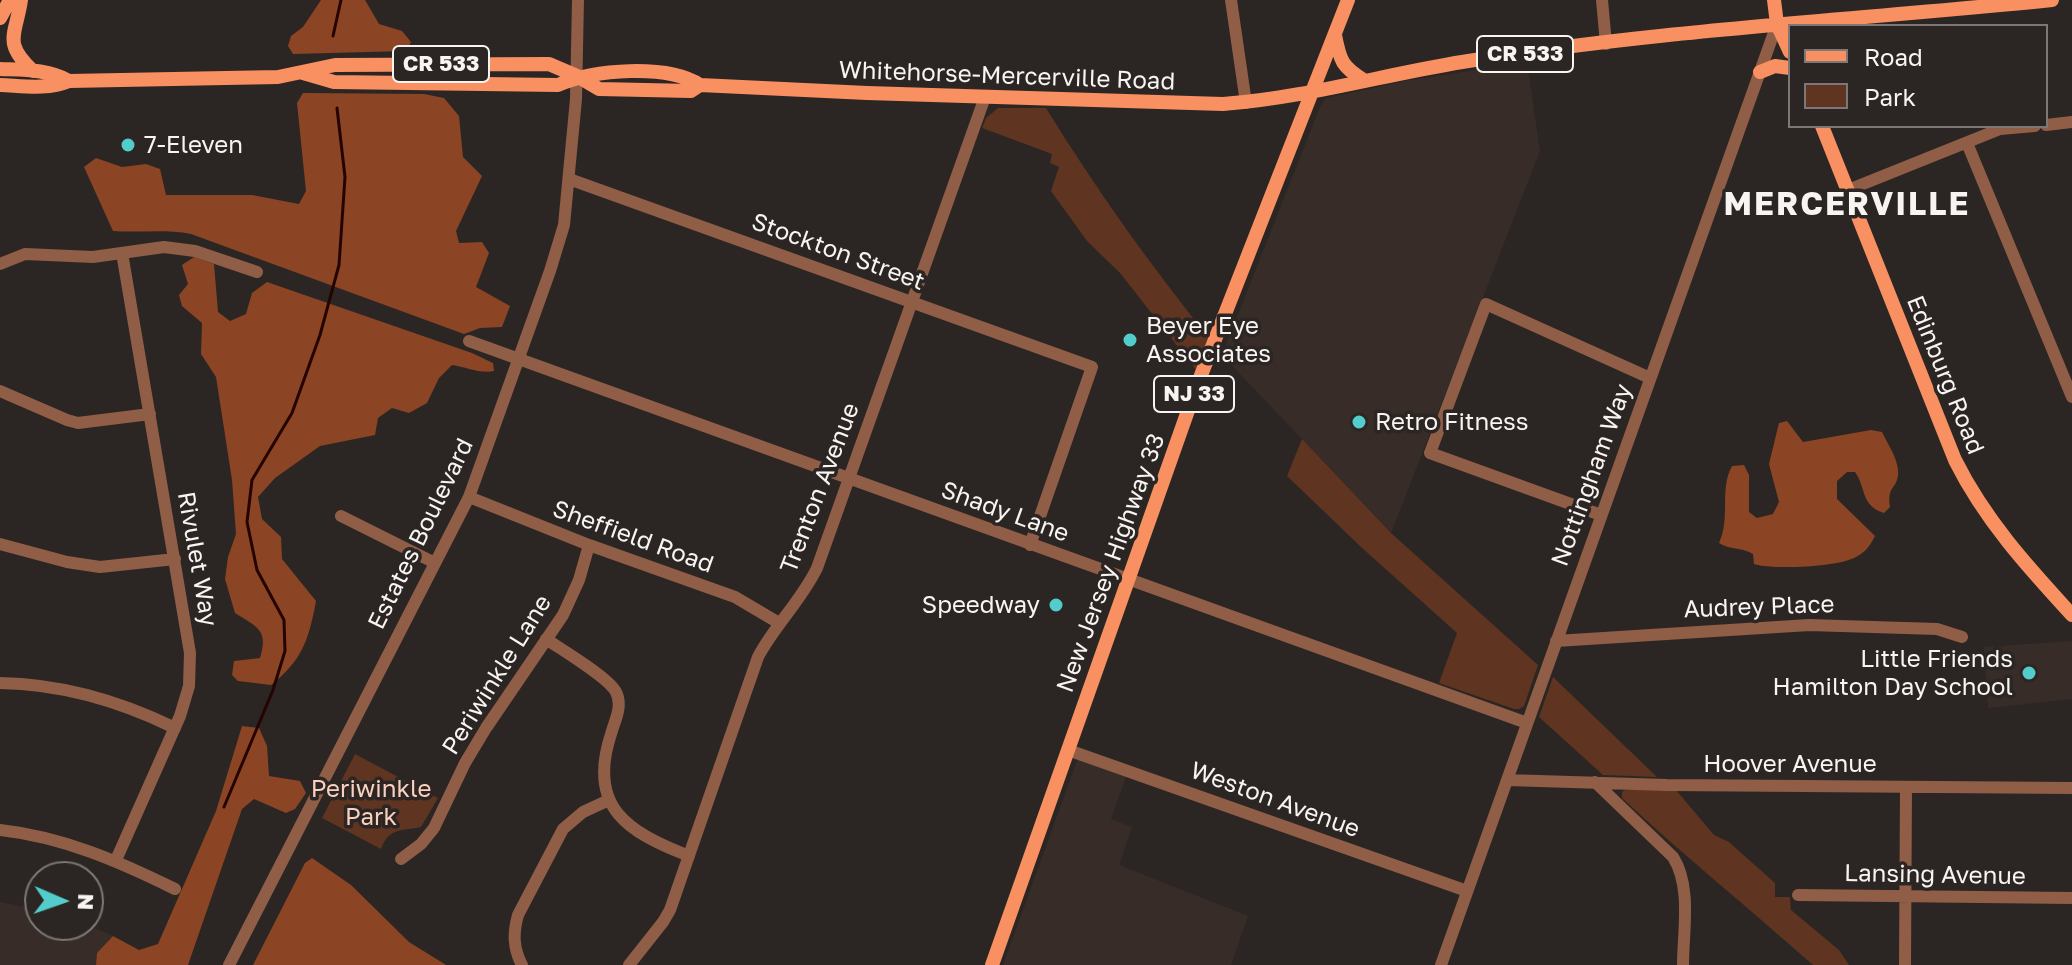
<!DOCTYPE html>
<style>
body{margin:0}
#map{position:relative;width:2072px;height:965px;overflow:hidden;background:#2b2623;font-family:"Golos Text",sans-serif}
canvas{display:block}
.legend{position:absolute;left:1788px;top:24px;width:260px;height:104px;box-sizing:border-box;background:#2b2623;border:2px solid #7d7876;margin:0;padding:10px 14px;list-style:none;font-size:24px;color:#f7f4f2}
.legend li{display:flex;align-items:center;gap:16px;height:40px}
.legend b{width:40px;border:2px solid #7d7876}
.north{position:absolute;left:24px;top:861px;width:80px;height:80px;box-sizing:border-box;background:#2b2623;border:2px solid #7d7876;border-radius:50%;rotate:92deg;font-size:22px;font-weight:700;line-height:32px;text-align:center;color:#f7f4f2}
.north::after{content:'';display:block;margin:auto;width:28px;height:36px;background:#52cdcc;clip-path:polygon(50% 0,100% 100%,50% 72%,0 100%)}
</style>
<div id="map">
<canvas width="2072" height="965"></canvas>
<ul class="legend">
<li><b style="height:10px;background:#f99061"></b>Road</li>
<li><b style="height:22px;background:#5f3420"></b>Park</li>
</ul>
<div class="north">N</div>
</div>
<script>
const ctx = document.querySelector('canvas').getContext('2d');
ctx.lineJoin = 'round';
function fill(path, color) { ctx.fillStyle = color; ctx.fill(path, 'evenodd'); }
function trace(path, color, width, dash) { ctx.strokeStyle = color; ctx.lineWidth = width; ctx.lineCap = dash ? 'butt' : 'round'; ctx.setLineDash(dash || []); ctx.stroke(path); }
function label(font, color, halo, rows, align = 'center') {
  ctx.font = font + ' "Golos Text",sans-serif'; ctx.lineWidth = 7; ctx.setLineDash([]); ctx.textBaseline = 'middle'; ctx.strokeStyle = halo; ctx.fillStyle = color; for (const [text, x, y, turn = 0] of rows) {
    ctx.save(); ctx.translate(x, y); ctx.rotate((+turn || 0) * Math.PI / 180); ctx.textAlign = isNaN(turn) ? turn : align; if (halo) ctx.strokeText(text, 0, 0); ctx.fillText(text, 0, 0); ctx.restore();
  }
}
const built = new Path2D(`
 M1527,62L1540,151L1391,533L1222,355L1320,107L1326,98L1405,81Z
 M2072,641V699L1988,708L1984,647Z
 M1078,758L1127,774L1111,819L1132,827L1119,865L1248,916L1231,965H1003Z
 M0,902L40,910V925H88L113,936L97,953L96,965H0Z`);
const green = new Path2D(`
 M998,108H1046C1096,189 1150,265 1210,339L1197,371L1120,273L1087,241L1051,191L1059,167L1050,163L1052,154L982,128L986,118Z
 M1302,439L1391,533L1538,665L1524,706L1519,709H1514L1439,683L1457,633L1361,547L1287,476Z
 M1553,677L1657,777L1603,775L1539,717Z
 M355,754L438,798L421,827C402,831 389,827 381,849L322,818Z
 M1625,790H1676L1714,835L1729,842L1775,883V897H1790L1791,910L1839,950L1849,965H1813C1750,909 1684,856 1622,798V792Z`);
const forest = new Path2D(`
 M321,0H365L379,24L402,31L411,42L406,51L293,54L288,46L291,36L303,27Z
 M303,93L424,94L444,98L459,116L463,157L482,176L456,231L459,243L482,242L489,253L476,287L510,306L502,327L480,328L464,334L191,234C165,229 139,233 113,231L84,167L96,158L122,167L146,164L160,169L166,195H252L299,204L306,191L297,103Z
 M194,257L214,264L218,312L230,321L246,314L252,293L267,282L472,353L493,363L494,371C480,374 466,367 452,365L439,378L427,403L409,413L392,408L378,418L375,435L320,446L275,478L258,497L262,519L281,537L282,559L316,601C309,639 302,661 271,685L238,681L232,675L234,661L260,658C269,630 257,627 235,613L225,579L228,557L236,534L232,480L216,377L201,354L202,323L182,306L179,295L188,284L182,265Z
 M1787,421L1803,442L1871,430L1882,432C1888,445 1900,461 1898,476C1895,491 1887,486 1890,507L1884,513C1860,505 1867,489 1855,472H1847L1837,481V499L1875,536C1870,546 1865,553 1854,558C1835,567 1774,570 1754,564L1753,554C1741,547 1730,550 1719,543C1731,518 1719,489 1732,466L1744,465L1749,475V512L1757,518L1773,514L1779,502L1769,464L1779,423Z
 M242,726L259,728L267,746L269,776L300,781L306,793L295,809L286,813L254,799L242,809L188,965H96L97,953L113,936L139,950L158,944L216,811Z
 M312,858L351,885L409,942L446,965H253L305,863Z`);
const stream = new Path2D(`
 M333,36L341,0
 M224,807L273,690L285,651L284,620L257,570L247,522L252,480L292,413L320,335L339,265L345,177L337,108`);
const minor = new Path2D(`
 M1231,0L1246,103
 M1602,0L1606,44
 M2046,125L2072,122
 M1967,143L2072,397
 M569,179L1092,367L1030,545
 M1848,190L2000,129L2035,126
 M0,264L25,254L93,257L164,247L195,251L257,272
 M469,341L1527,723
 M0,391L67,420L78,423L150,414
 M469,497L589,545L735,597L779,623
 M1601,515L1430,453L1486,304L1650,378
 M341,516L435,563
 M0,544L67,562L100,567L175,559
 M546,639C562,650 608,677 616,692C623,706 615,720 611,734C587,807 627,832 689,856
 M1556,641L1809,625L1937,629L1962,637
 M0,683C62,684 120,701 175,728
 M1068,750L1467,891
 M1507,780L1667,785L2072,788
 M1595,782L1673,857C1692,887 1683,931 1683,965
 M0,830C63,837 118,861 175,889
 M401,859L421,844L434,828L465,763L486,728L563,615L579,580L589,545
 M116,860L180,716L189,686L190,653L122,253
 M1798,895L2072,898
 M229,965L469,497L550,271L564,225L576,99L578,0
 M522,965C513,948 513,933 518,915L563,829L583,812L609,800
 M629,965L663,922L670,910L758,657C775,625 801,601 817,568L985,97
 M1441,965L1777,24
 M1905,965L1906,787`);
const major = new Path2D(`
 M21,0C16,35 2,42 33,71
 M1774,0L1777,24L1790,52
 M0,18L10,0
 M1335,35C1340,61 1342,67 1365,81
 M0,69C24,70 48,69 69,81
 M1760,72L1775,66L1790,68
 M303,73L334,82L558,85C592,69 668,64 700,85L867,93L1223,104C1304,98 1382,75 1462,62C1657,30 1855,20 2052,0
 M0,85C24,86 47,90 69,81L278,77L335,65L549,64L577,76L599,89L691,91L700,85
 M1822,126L1955,460C1985,520 2027,566 2072,615
 M992,965L1196,388L1348,0`);
const markers = [
 [128,145,8,"#52cdcc"],
 [1130,340,8,"#52cdcc"],
 [1359,422,8,"#52cdcc"],
 [1056,605,8,"#52cdcc"],
 [2029,673,8,"#52cdcc"]
];
const shields = [
 [1525,54,96],
 [441,64,96],
 [1194,394,80]
];
const shieldNames = [
 ["CR 533",1525,54],
 ["CR 533",441,64],
 ["NJ 33",1194,394]
];
const streetNames = [
 ["Whitehorse-Mercerville Road",1007,76,2],
 ["Stockton Street",838,252,20],
 ["Edinburg Road",1945,375,68],
 ["Nottingham Way",1592,475,-70],
 ["Trenton Avenue",820,488,-69],
 ["Shady Lane",1005,512,20],
 ["Estates Boulevard",421,534,-64],
 ["Sheffield Road",633,537,20],
 ["Rivulet Way",197,559,80],
 ["New Jersey Highway 33",1111,563,-70],
 ["Audrey Place",1759,607,-2],
 ["Periwinkle Lane",497,675,-58],
 ["Hoover Avenue",1790,764],
 ["Weston Avenue",1275,800,20],
 ["Lansing Avenue",1935,875,1]
];
const poiNames = [
 ["7-Eleven",144,145],
 ["Beyer Eye",1146,326],
 ["Associates",1146,354],
 ["Retro Fitness",1375,422],
 ["Speedway",1040,605,"right"],
 ["Little Friends",2013,659,"right"],
 ["Hamilton Day School",2013,687,"right"]
];
const parkNames = [
 ["Periwinkle",371,789],
 ["Park",371,817]
];
const districtNames = [
 ["MERCERVILLE",1847,205]
];
fill(built, '#382c28');
fill(green, '#5f3420');
fill(forest, '#8b4524');
trace(stream, '#250400', 3);
trace(minor, '#905d47', 12);
trace(major, '#f99061', 14);
for (const [x, y, r, color] of markers) { const dot = new Path2D(); dot.arc(x, y, r, 0, 2 * Math.PI); ctx.fillStyle = color; ctx.fill(dot); trace(dot, '#2b2623', 3); }
for (const [x, y, w] of shields) { const box = new Path2D(); box.roundRect(x - w / 2, y - 18, w, 36, 6); ctx.fillStyle = '#2b2623'; ctx.fill(box); trace(box, '#f7f4f2', 2); }
label('bold 22px', '#f7f4f2', null, shieldNames);
label('24px', '#f7f4f2', '#2b2623', streetNames);
label('24px', '#f7f4f2', '#2b2623', poiNames, 'left');
label('24px', '#fbd0be', '#2b2623', parkNames);
ctx.letterSpacing = '2px';
label('bold 32px', '#f7f4f2', '#2b2623', districtNames);
ctx.letterSpacing = '0px';
</script>
